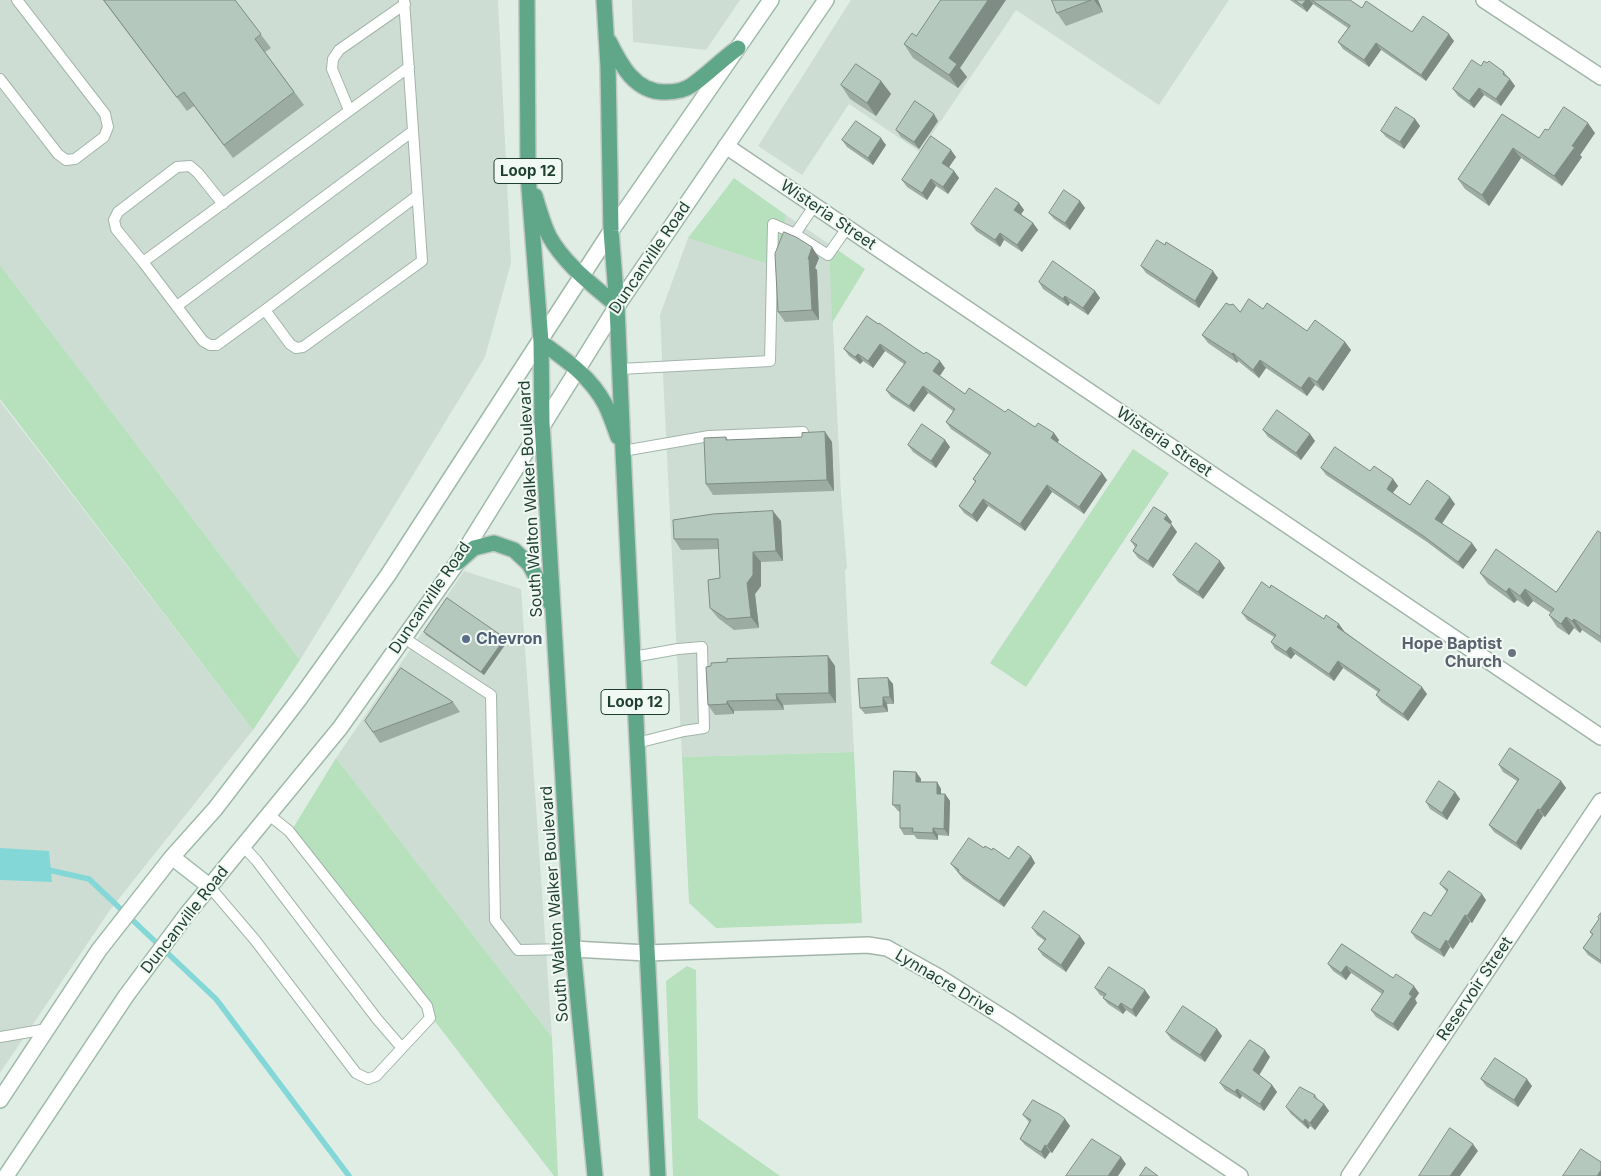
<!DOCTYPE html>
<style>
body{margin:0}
canvas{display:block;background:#e0ede5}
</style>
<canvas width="1601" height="1176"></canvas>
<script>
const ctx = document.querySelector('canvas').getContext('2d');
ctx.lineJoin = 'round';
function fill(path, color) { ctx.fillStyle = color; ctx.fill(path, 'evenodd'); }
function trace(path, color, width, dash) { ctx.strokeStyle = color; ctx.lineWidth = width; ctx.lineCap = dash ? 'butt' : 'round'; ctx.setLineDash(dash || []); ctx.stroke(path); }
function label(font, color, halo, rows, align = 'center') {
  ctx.font = font + ' Inter,sans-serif'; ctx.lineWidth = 4; ctx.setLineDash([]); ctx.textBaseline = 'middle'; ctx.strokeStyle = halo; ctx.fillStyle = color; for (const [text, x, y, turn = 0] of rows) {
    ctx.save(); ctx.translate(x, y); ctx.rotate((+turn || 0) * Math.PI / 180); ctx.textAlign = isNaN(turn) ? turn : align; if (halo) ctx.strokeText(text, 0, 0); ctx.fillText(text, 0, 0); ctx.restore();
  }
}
const built = new Path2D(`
 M0,0H498L511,263L485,357L300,660L0,265Z
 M632,0H740L706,50L633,42Z
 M851,0H1229L1159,105L1016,10L920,152L849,104L802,175L758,146Z
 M786,215L829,244L841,494L847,568L845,570L854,752L682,757L660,315L688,238L777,267Z
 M0,401L253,730L110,910L0,1073Z
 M464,571L521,589L552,1037L336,758Z`);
const green = new Path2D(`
 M734,178L786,215L777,267L688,238Z
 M829,244L865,269L832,323Z
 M0,265L300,660L253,730L0,399Z
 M1133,449L1169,473L1026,687L990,663Z
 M854,752L862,923L716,928L689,903L682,757Z
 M336,758L552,1037L558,1176H554L290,833Z
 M687,966L696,970L698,1118L780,1176H673L666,981Z`);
const water = new Path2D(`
 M0,848L49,851L52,882L0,880Z`);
const stream = new Path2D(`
 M44,869L89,879L216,999L349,1176`);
const lane = new Path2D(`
 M404,0L422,261L303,347L296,348L290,344L265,310L217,345H210L203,341L143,262L409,67
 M0,79L58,154L66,160L75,159L104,137L108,127L105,114L17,0
 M349,110L332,69L333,59L339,50L405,4
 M795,234L828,255L847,228
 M143,262L116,229L114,220L118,212L177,167L190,166L198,173L223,204
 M177,306L413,131
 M265,310L417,196
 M620,369L770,361L773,224L795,234L814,206
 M623,451L709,436L803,432
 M404,638L491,695L495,920L518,950L573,949
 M633,657L678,649L702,647L704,728L684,731L637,743
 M243,846L256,860L377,1019L402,1048
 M209,886L255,940L356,1073L368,1079L376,1076L430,1018L427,1006L289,831L269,815
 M0,1037L47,1029`);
const street = new Path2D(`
 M1484,0L1601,77
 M726,146L1601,737
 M573,949L647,953L868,945L887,948L939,977L1007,1020L1240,1176
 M1349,1176L1601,801`);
const secondary = new Path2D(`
 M172,857L209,886
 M0,1100L99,950L172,857L215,809L300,698L388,575L611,231L771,0
 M6,1176L126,996L187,914L340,728L457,563L617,306L826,0`);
const primary = new Path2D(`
 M527,0L528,175L541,342L542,423L573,949L595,1176
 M604,0L608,66L611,231L617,306L623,451L658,1176
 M609,41C621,65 635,93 666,92C675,92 685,90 692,85C708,74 722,59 738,48
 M535,196C539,209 543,224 549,236C565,265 593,285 617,306
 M541,342C566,360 590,376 605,404C610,414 614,426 618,437
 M457,563L474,548L494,543L514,550L529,564L551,604`);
const wall = new Path2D(`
 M103,0H235L271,48L265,52L304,105L233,158L194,106L187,111Z
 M1052,0H1098L1103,12L1066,26L1057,13Z
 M1290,0H1350L1362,8L1412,32L1454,41L1426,81L1381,50L1369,67L1343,49L1338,42L1348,28L1313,4L1307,12Z
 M904,44L960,68L967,77L958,88L913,58Z
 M1487,63L1504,72L1515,86L1501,106L1484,95L1474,108L1458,96L1453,89L1481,66Z
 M881,81L891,94L876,116L850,99L841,85Z
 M1502,114L1539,138L1548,130L1595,133L1580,155L1582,157L1562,186L1521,158L1489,206L1465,189L1458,179Z
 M1415,119L1420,126L1404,149L1386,137L1381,131Z
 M938,121L919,149L901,137L896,130Z
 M842,140L886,145L873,165L847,147Z
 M956,157L949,167L954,171L959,178L948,194L936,186L927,200L907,187L902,180Z
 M1080,201L1085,208L1070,230L1054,219L1049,213Z
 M1019,203L1024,210L1021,214L1033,223L1038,230L1022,252L1004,240L1000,247L976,231L971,224Z
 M812,247L819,258L815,268L817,270L819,320L785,322L778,312Z
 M1141,266L1218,278L1199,308L1146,273Z
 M1039,282L1095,291L1100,298L1088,315L1070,303L1068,306L1043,289Z
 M1230,305L1240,312L1263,309L1307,331L1345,342L1351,350L1323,391L1315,385L1307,396L1266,368L1259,378L1238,361L1237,363L1208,343L1202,335Z
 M867,316L945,368L940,376L965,394L1035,427L1054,433L1059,440L1057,443L1107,480L1084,514L1052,492L1025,531L988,506L977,522L964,513L959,506L975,482L973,479L989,455L951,429L946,422L953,411L928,393L914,412L891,397L886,390L904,364L885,351L873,368L863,361L860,364L849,356L844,349Z
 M1263,430L1310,434L1315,441L1301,460L1268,437Z
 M825,432L832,442L834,491L713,495L706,484L726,437L728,440L802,437Z
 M945,440L950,447L936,468L913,452L908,445Z
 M1321,468L1370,471L1393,479L1398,486L1393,493L1410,505L1455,504L1442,524L1477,550L1463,569L1427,542L1326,475Z
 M781,521L783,561L761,562V586L755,594L759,628L734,630L718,618L710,608L720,578L718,549L681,550L674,539Z
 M1172,522L1171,524L1177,532L1153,568L1138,558L1133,551L1135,547L1131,541Z
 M1601,533V643L1582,630L1580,633L1574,628L1569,635L1557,627L1549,615L1551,613L1533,601L1528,607L1517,600L1514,603L1488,584L1480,573L1556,592Z
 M1220,561L1225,568L1203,599L1178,582L1173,575Z
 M1270,588L1344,631L1427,694L1408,721L1381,702L1376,695L1378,692L1343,668L1334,681L1295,654L1291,659L1275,649L1271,642L1274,637L1247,620L1242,613Z
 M424,632L505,638L507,642L484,675L426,635Z
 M828,656L835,666L836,703L783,705L784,710L734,711V714L715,715L708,705L727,662Z
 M888,678L893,684L894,704H887L888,712L865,714L860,708Z
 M453,702L460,712L380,743L365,721Z
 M1499,765L1561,781L1566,788L1545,817L1543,816L1521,850L1494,832L1489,825L1517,781L1503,772Z
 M916,772L921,779V782H937L941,789V794H945L950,801L949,836L938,835V840L917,839L914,835H904L900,828V812L898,811L893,805Z
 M1455,792L1460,799L1447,820L1430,809L1426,802Z
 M984,848L992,850L1009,859L1031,856L1035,863L1004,907L963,879L951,864Z
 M1440,884L1486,900L1472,923L1470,922L1453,949L1450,947L1444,957L1416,939L1411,932L1431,916L1447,892Z
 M1601,913V964L1588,955L1583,948L1592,935L1590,932L1599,919Z
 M1032,928L1085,943L1066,972L1043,956L1038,949L1045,941L1037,935Z
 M1342,944L1393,978L1419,993L1415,999L1417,1003L1398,1031L1376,1017L1371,1010L1382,994L1351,973L1346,980L1333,971L1328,964Z
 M1095,988L1150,997L1136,1017L1126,1010L1123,1014L1108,1004L1103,998L1104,997L1100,995Z
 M1217,1029L1222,1036L1205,1062L1171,1039L1166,1032Z
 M1270,1057L1259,1075L1272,1085L1277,1092L1264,1111L1242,1096L1240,1099L1225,1090L1220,1083Z
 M1481,1079L1532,1086L1518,1107L1486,1086Z
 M1315,1095L1319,1101L1324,1104L1329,1111L1315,1130L1310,1126L1308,1129L1291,1114L1286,1107Z
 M1023,1115L1065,1119L1070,1126L1052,1153L1050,1152L1045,1159L1025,1145L1020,1139L1029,1122Z`);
const shadedWall = new Path2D(`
 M988,0H1006L960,68L967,77L958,88L949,75V58Z
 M1094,0H1098L1103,12Z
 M1306,0H1310L1313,4L1307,12L1302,5Z
 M1449,34L1454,41L1426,81L1421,75Z
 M1376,43L1381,50L1369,67L1364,60Z
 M1510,79L1515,86L1501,106L1496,99Z
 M881,81L891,94L876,116L867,103Z
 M1479,88L1484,95L1474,108L1469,101Z
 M934,114L938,121L919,149L914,142Z
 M1415,119L1420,126L1404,149L1400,142Z
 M1588,123L1595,133L1580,155L1582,157L1562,186L1554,176L1572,146Z
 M881,138L886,145L873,165L868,158Z
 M1513,148L1521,158L1489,206L1482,195Z
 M951,150L956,157L947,170L942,163Z
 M954,171L959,178L948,194L943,187Z
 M931,179L936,186L927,200L922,193Z
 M1080,201L1085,208L1070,230L1065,223Z
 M1019,203L1024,210L1019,217L1014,210Z
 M1033,223L1038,230L1022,252L1017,245Z
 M1000,233L1004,240L1000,247L995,240Z
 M812,247L819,258L815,268L817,270L819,320L812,310L808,259Z
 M1213,271L1218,278L1199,308L1195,301Z
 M1095,291L1100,298L1088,315L1083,308Z
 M1065,296L1070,303L1068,306L1063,299Z
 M1345,342L1351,350L1323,391L1317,382Z
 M880,344L885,351L873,368L868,361Z
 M1233,353L1238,361L1237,363L1232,354Z
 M858,354L863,361L860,364L855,357Z
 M1260,360L1266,368L1259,378L1253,370Z
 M940,361L945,368L938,378L933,371Z
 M1309,377L1315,385L1307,396L1301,388Z
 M923,386L928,393L914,412L909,406Z
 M825,432L832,442L834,491L827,480Z
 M1054,433L1059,440L1056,445L1051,438Z
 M1310,434L1315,441L1301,460L1296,453Z
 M945,440L950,447L936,468L931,461Z
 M1102,473L1107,480L1084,514L1079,507Z
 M1393,479L1398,486L1391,495L1387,489Z
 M1047,485L1052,492L1025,531L1020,524Z
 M1450,497L1455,504L1440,526L1435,519Z
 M983,499L988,506L977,522L972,515Z
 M773,511L781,521L783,561L776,551Z
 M1167,515L1172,522L1169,526L1164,519Z
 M1172,525L1177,532L1153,568L1148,561Z
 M1472,543L1477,550L1463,569L1458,562Z
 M753,552L761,562V586L755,594L759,628L751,617L747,583Z
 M1220,561L1225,568L1203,599L1198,592Z
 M1509,588L1517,600L1514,603L1506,592Z
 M1525,589L1533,601L1528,607L1520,596Z
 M1566,617L1574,628L1569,635L1561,624Z
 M1574,619L1582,630L1580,633L1572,621Z
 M1339,624L1344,631L1342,634L1337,627Z
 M505,638L507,642L484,675L481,672Z
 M1290,647L1295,654L1291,659L1286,652Z
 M828,656L835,666L836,703L829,693Z
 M1338,661L1343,668L1334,681L1329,674Z
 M888,678L893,684L894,704L890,697Z
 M1422,687L1427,694L1408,721L1403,714Z
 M776,694L783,705L784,710L777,700Z
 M883,697L887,704L888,712L883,706Z
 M727,701L734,711V714L727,704Z
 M916,772L921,779V789L916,782Z
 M1561,781L1566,788L1545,817L1540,810Z
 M937,782L941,789V801L937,794Z
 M1455,792L1460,799L1447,820L1442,813Z
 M945,794L950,801L949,836L944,829Z
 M1538,809L1543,816L1521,850L1516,843Z
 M933,828L938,835V840L933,833Z
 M1031,856L1035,863L1004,907L999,901Z
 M1482,894L1486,900L1472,923L1467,916Z
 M1465,915L1470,922L1453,949L1448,942Z
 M1080,936L1085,943L1066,972L1061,965Z
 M1446,940L1450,947L1444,957L1440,950Z
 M1346,966L1351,973L1346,980L1341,973Z
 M1414,986L1419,993L1415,999L1417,1003L1398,1031L1393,1024L1409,994Z
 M1145,990L1150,997L1136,1017L1132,1010Z
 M1121,1003L1126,1010L1123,1014L1118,1007Z
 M1217,1029L1222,1036L1205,1062L1200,1055Z
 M1265,1050L1270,1057L1258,1077L1253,1070Z
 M1527,1079L1532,1086L1518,1107L1514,1100Z
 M1272,1085L1277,1092L1264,1111L1260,1104Z
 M1237,1089L1242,1096L1240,1099L1235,1092Z
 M1324,1104L1329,1111L1315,1130L1310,1123Z
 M1065,1119L1070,1126L1052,1153L1047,1146Z
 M1305,1119L1310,1126L1308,1129L1303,1122Z
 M1473,1144L1478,1151L1460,1176H1450Z
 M1045,1145L1050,1152L1045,1159L1041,1152Z
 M1121,1157L1126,1164L1118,1176H1108Z
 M1601,1170V1176H1597Z`);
const building = new Path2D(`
 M104,0H235L261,34L255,39L294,92L224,145L184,92L177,97Z
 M941,0H988L949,58L957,64L949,75L904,44L912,33L916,36Z
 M1052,0H1091L1057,13Z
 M1295,0H1306L1302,5Z
 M1312,0H1350L1362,8L1366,1L1412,32L1423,16L1449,34L1421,75L1376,43L1364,60L1338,42L1350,26Z
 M1472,60L1481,66L1484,61L1487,63L1489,61L1504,72L1503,74L1510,79L1496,99L1479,88L1469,101L1453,89Z
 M856,64L881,81L867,103L841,85Z
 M915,101L934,114L914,142L896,130Z
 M1396,107L1415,119L1400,142L1381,131Z
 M1564,107L1588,123L1572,146L1575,147L1554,176L1513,148L1482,195L1458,179L1502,114L1539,138L1545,129L1548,130Z
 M856,121L881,138L868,158L842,140Z
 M931,136L951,150L942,163L954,171L943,187L931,179L922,193L902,180Z
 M996,188L1019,203L1014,210L1033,223L1017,245L1000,233L995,240L971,224Z
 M1064,190L1080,201L1065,223L1049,213Z
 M784,232L796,237L812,247L808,259H809L812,310L778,312L775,254Z
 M1157,240L1165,245L1166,242L1213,271L1195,301L1141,266Z
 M1053,261L1095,291L1083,308L1065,296L1063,299L1039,282Z
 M1249,299L1263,309L1267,303L1307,331L1315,320L1345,342L1317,382L1309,377L1301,388L1260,360L1253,370L1233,353L1232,354L1202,335L1226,303L1230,305L1233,304L1240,312Z
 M867,316L878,324L879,323L915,348L924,354L926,352L940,361L933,371L965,394L969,388L1005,412L1008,409L1035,427L1038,423L1054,433L1051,438L1102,473L1079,507L1047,485L1020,524L983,499L972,515L959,506L976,481L973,479L991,453L946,422L955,409L923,386L909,406L886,390L906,362L880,344L868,361L858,354L855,357L844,349Z
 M1277,410L1310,434L1296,453L1263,430Z
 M922,424L945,440L931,461L908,445Z
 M825,432L827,480L706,484L704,438L726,437V440L802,437V433Z
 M1335,447L1370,471L1374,466L1393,479L1387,489L1410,505L1427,480L1450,497L1435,519L1472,543L1458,562L1422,535L1321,468Z
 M1154,507L1167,515L1164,519L1172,525L1148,561L1133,551L1137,545L1131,541Z
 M773,511L776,551L753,552V575L747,583L751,617L727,619L710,608L708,580L720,578L718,539H674L673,520L713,514Z
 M1598,531L1601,533V637L1574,619L1572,621L1566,617L1561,624L1549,615L1554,609L1525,589L1520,596L1509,588L1506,592L1480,573L1496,549L1556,592Z
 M1196,543L1220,561L1198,592L1173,575Z
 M1262,582L1270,588L1271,585L1324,619L1326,615L1339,624L1337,627L1422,687L1403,714L1376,695L1380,690L1338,661L1329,674L1290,647L1286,652L1271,642L1276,635L1242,613Z
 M447,598L505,638L481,672L424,632Z
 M828,656L829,693L776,694L777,700L727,701V704L708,705L706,667L711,666V663L727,662V659Z
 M401,668L453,702L373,732L365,721Z
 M888,678L890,697H883V706L860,708L858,679Z
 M1510,748L1561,781L1540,810L1538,809L1516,843L1489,825L1519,779L1499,765Z
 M894,771L916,772V782H937V794H945L944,829L933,828V833L912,832L913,828H900V805H893Z
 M1439,781L1455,792L1442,813L1426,802Z
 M969,838L984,848L985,846L992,850L993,848L1009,859L1018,846L1031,856L999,901L958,872L959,870L951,864Z
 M1449,871L1482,894L1467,916L1465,915L1448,942L1446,940L1440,950L1411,932L1424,912L1431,916L1448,890L1440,884Z
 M1044,911L1080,936L1061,965L1038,949L1046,939L1032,928Z
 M1601,913V961L1583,948L1593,934L1590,932L1599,919L1598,917Z
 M1342,944L1393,978L1396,974L1414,986L1409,994L1412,996L1393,1024L1371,1010L1384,991L1346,966L1341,973L1328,964Z
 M1109,967L1145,990L1132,1010L1121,1003L1118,1007L1103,998L1106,994L1095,988Z
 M1183,1006L1217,1029L1200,1055L1166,1032Z
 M1250,1040L1265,1050L1253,1070L1272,1085L1260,1104L1237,1089L1235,1092L1220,1083Z
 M1495,1058L1527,1079L1514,1100L1481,1079Z
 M1300,1087L1315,1095L1314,1097L1324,1104L1310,1123L1305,1119L1303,1122L1286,1107Z
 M1033,1100L1059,1114L1065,1119L1047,1146L1045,1145L1041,1152L1020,1139L1031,1120L1023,1115Z
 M1450,1128L1473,1144L1450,1176H1419Z
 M1092,1139L1121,1157L1108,1176H1066Z
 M1581,1149L1601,1162V1170L1597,1176H1563Z
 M1146,1167L1158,1176H1140Z`);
const markers = [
 [466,639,5,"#5c6f8a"],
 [1512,653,5,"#6b7280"]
];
const shields = [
 [528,171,68],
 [635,702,68]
];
const shieldNames = [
 ["Loop 12",528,171],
 ["Loop 12",635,702]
];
const streetNames = [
 ["Wisteria Street",828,215,34],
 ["Duncanville Road",650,258,-56],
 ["Wisteria Street",1164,442,34],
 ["South Walton Walker Boulevard",531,499,-93],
 ["Duncanville Road",430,598,-56],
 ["South Walton Walker Boulevard",555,904,-94],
 ["Duncanville Road",185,920,-52],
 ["Lynnacre Drive",945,983,31],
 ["Reservoir Street",1475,989,-56]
];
const serviceNames = [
 ["Chevron",476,639]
];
const worshipNames = [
 ["Hope Baptist",1502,644],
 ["Church",1502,662]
];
fill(built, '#ceddd4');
fill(green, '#b7e0bc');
fill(water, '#83d7d7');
trace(stream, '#83d7d7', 5.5);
trace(lane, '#a2b5ab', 12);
trace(street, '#a2b5ab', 18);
trace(secondary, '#9ebaab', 18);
trace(primary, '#c0c9c5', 18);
trace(lane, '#fff', 10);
trace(street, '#fff', 15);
trace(secondary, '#fff', 15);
trace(primary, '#60a78a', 15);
fill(wall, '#9caca3');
fill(shadedWall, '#7f8c85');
fill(building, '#b5c8be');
trace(building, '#7f8c85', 1);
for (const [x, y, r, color] of markers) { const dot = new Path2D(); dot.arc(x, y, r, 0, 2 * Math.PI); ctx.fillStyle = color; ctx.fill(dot); trace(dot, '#f1f9f4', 2); }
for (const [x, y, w] of shields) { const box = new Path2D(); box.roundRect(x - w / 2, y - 12.5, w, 25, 4); ctx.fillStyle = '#f1f9f4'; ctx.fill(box); trace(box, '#1f3f31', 1); }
label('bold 15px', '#1f3f31', null, shieldNames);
label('16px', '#1f3f31', '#f1f9f4', streetNames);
label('bold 16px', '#4e5e75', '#f1f9f4', serviceNames, 'left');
label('bold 16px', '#5b616d', '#f1f9f4', worshipNames, 'right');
</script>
